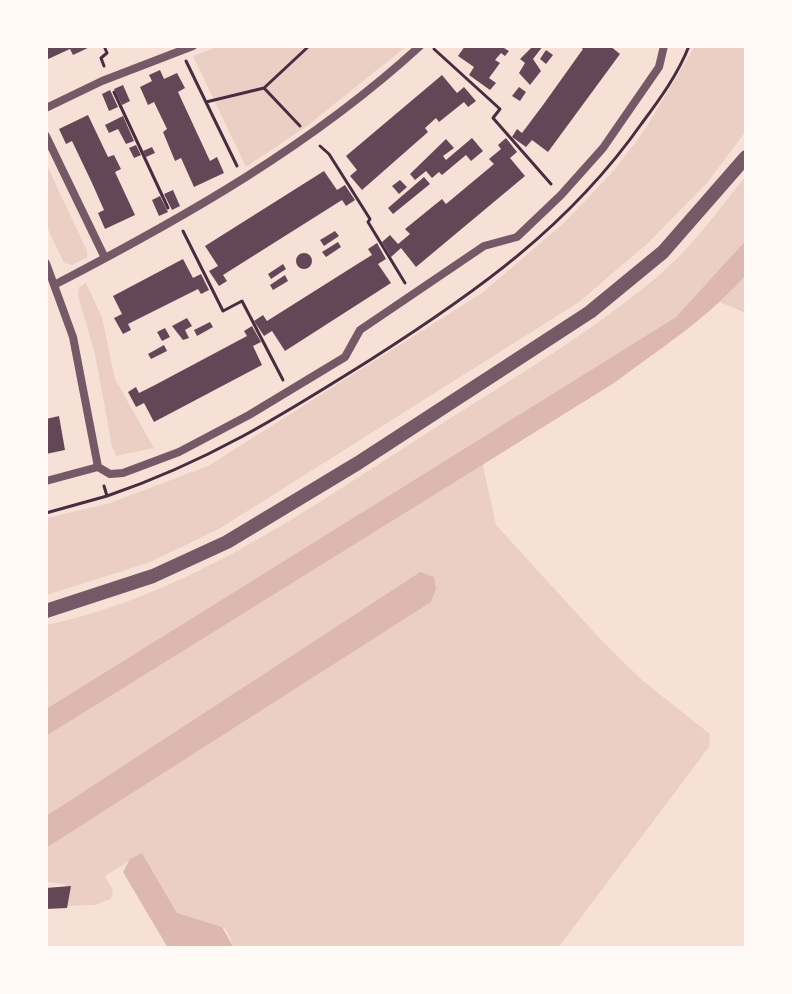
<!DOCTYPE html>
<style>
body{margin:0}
#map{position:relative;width:792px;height:994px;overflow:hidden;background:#f7e1d7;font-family:Roboto,sans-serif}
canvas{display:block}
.frame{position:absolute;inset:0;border:48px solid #fffaf5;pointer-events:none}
</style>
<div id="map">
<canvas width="792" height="994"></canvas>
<div class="frame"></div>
</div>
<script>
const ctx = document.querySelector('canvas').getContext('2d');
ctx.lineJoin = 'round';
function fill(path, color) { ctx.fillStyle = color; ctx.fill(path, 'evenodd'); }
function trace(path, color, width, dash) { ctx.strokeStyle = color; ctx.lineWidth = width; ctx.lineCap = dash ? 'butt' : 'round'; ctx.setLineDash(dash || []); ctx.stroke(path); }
const green = new Path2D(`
 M219,46H407L307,126L246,167L193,56Z
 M695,46H746V131L707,183L648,243L579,302L219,529L148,563L46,595V518L107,504L208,466L482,293L565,222L615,169L644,131Z
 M46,163L87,251V257L72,265L64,263L46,225Z
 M746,176V240L676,317L46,709V625C193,594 313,505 438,426C516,376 597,330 667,268C696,242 721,206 746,176Z
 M746,275V313L720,302Z
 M86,283L102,317L115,379L154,448L116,456L112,447L95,354L78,296L79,287Z
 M482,461L496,525L603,642L643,681L710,734L709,747L558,948H234L226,929L177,913L142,853L105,876L113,890L111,899L95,905L65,906V884L46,882V848L156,776L420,572L46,816V736Z`);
const water = new Path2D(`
 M746,240V275C708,318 660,349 614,383L46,736V709L676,317Z
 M420,572L434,577L436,589L431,602L46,848V816Z
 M142,853L177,913L222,927L234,948H168L123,872L130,859Z`);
const building = new Path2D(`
 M46,46H92L73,55L70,49L46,60Z
 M465,46H508L504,48L509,51L505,56L501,53L495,60L500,63L489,78L496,83L490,90L469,75L474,67L458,56Z
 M528,46H543L533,59L541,71L530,85L519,73L525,63L520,59L531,48Z
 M579,46H610L620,54L548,152L532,140L526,147L512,137L517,129L522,133L543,105L583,49Z
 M546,50L553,55L546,64L540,59Z
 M160,70L164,79L177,73L185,88L178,92L184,105L210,161L217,157L224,173L194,187L181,158L175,161L163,132L167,129L154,102L148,105L140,87L152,81L149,75Z
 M442,75L457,93L464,87L476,101L468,107L464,102L439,122L436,118L425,128L428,132L362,190L350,176L357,170L346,156Z
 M123,85L130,101L122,105L114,89Z
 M519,87L526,92L520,101L512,96Z
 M110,90L118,107L109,111L102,94Z
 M88,115L108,157L114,155L121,169L115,172L135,215L105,229L98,213L104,210L92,183L72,141L66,144L59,129Z
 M123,116L134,141L126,144L118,129L109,133L105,125Z
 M472,138L483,151L471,161L466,155L442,175L439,172L432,178L426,171L415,180L410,174L446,139L454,148L443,156L446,160Z
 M506,138L517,152L510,158L525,176L416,267L401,248L391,257L382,242L390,235L398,244L410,234L405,229L442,199L446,204L494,164L489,159L501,149L498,145Z
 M136,145L141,155L134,158L129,148Z
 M152,147L155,153L146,157L143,151Z
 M324,171L337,190L345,185L355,200L346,206L342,200L250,258L223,275L227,281L219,286L209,271L218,266L205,246Z
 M424,177L430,184L393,214L388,208Z
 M400,180L407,187L399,194L392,186Z
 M173,190L180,206L172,210L164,194Z
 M160,196L168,212L159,216L152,200Z
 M335,231L339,236L324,246L320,240Z
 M338,242L341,247L326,257L322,252Z
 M377,243L386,259L378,264L391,283L285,351L272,331L264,336L254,321L263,315L267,321L359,263L372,255L368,249Z
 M296 261a8 8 0 1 1 16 0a8 8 0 1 1-16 0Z
 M183,259L193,278L201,274L209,290L201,294L198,289L128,324L131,330L123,334L114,318L122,314L113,296Z
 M283,264L286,269L271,279L268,274Z
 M285,275L288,281L273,290L270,285Z
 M187,318L192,326L185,330L189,338L183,340L172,326Z
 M210,322L213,327L197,336L194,330Z
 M252,326L261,342L253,346L262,365L154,422L144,403L136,407L128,392L136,387L139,393L155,385L247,336L244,331Z
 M165,328L170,337L162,341L157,332Z
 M164,345L167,351L151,359L148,354Z
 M59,416L65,450L46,454V419Z
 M71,886L67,908L46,909V888Z`);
const path = new Path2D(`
 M434,49L500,109L493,118L551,184
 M186,61L237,166
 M104,66L101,58L107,53L104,46
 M264,88L309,46
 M114,92L168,208
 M206,102L264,88L300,126
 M320,146L329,154L370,219L368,222L405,283
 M183,231L223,311L242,301L283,380
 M107,496C207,462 281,416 370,360C475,293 569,227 642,123C660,99 678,74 689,46
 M46,513L107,496L104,486`);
const minor = new Path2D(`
 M46,108L102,81L193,46
 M46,136L105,258
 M46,263L73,337L98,467
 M56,284C185,217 312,145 420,46
 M46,481L98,467L110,474L123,473L179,452L249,415L345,357L360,330L484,246L517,237L561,195L603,148L659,67L664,46`);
const tertiary = new Path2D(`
 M46,611L153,576L227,542L358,463L590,312L663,252L746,157`);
fill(green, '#ebcfc5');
fill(water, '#dcb8b0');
fill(building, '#644757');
trace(path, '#4a2c40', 3);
trace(minor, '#755966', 8);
trace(tertiary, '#755966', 14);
</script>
